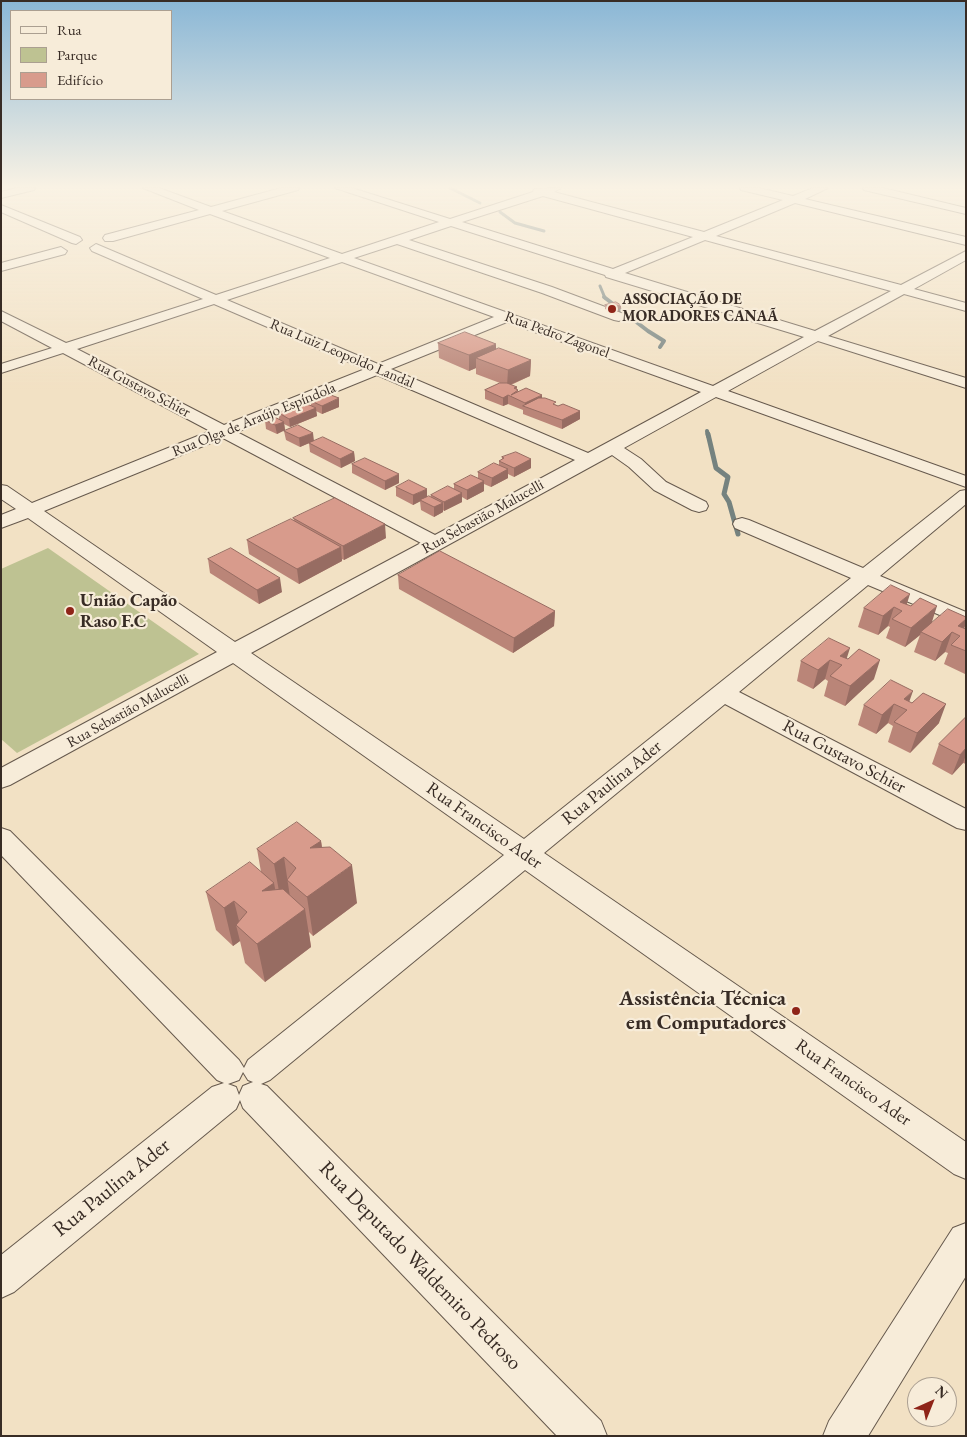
<!DOCTYPE html>
<meta charset="utf-8">
<style>
body{margin:0}
#map{position:relative;width:967px;height:1437px;overflow:hidden;background:#f2e1c4;font-family:"EB Garamond",serif}
canvas{display:block}
.frame{position:absolute;inset:0;border:2px solid #382c25;pointer-events:none}
.legend{position:absolute;left:10px;top:10px;width:162px;height:90px;box-sizing:border-box;background:#f7ecd9;border:1px solid #ab9f91;margin:0;padding:6px 9px;list-style:none;font-size:15px;color:#382c25}
.legend li{display:flex;align-items:center;gap:10px;height:25px}
.legend b{width:25px;border:1px solid #ab9f91}
.north{position:absolute;left:907px;top:1377px;width:50px;height:50px;box-sizing:border-box;background:#f7ecd9;border:1px solid #ab9f91;border-radius:50%;rotate:44deg;font-size:14px;font-weight:700;line-height:20px;text-align:center;color:#382c25}
.north::after{content:'';display:block;margin:auto;width:18px;height:22px;background:#8f2418;clip-path:polygon(50% 0,100% 100%,50% 72%,0 100%)}
</style>
<div id="map">
<canvas width="967" height="1437"></canvas>
<div class="frame"></div>
<ul class="legend">
<li><b style="height:6px;background:#f7ecd9"></b>Rua</li>
<li><b style="height:14px;background:#bec292"></b>Parque</li>
<li><b style="height:14px;background:#d89b8c"></b>Edifício</li>
</ul>
<div class="north">N</div>
</div>
<script>
const ctx = document.querySelector('canvas').getContext('2d');
ctx.lineJoin = 'round';
function fill(path, color) { ctx.fillStyle = color; ctx.fill(path, 'evenodd'); }
function trace(path, color, width, dash) { ctx.strokeStyle = color; ctx.lineWidth = width; ctx.lineCap = dash ? 'butt' : 'round'; ctx.setLineDash(dash || []); ctx.stroke(path); }
function label(font, color, halo, rows, align = 'center') {
  ctx.font = font + ' "EB Garamond",serif'; ctx.lineWidth = 4.5; ctx.setLineDash([]); ctx.textBaseline = 'middle'; ctx.strokeStyle = halo; ctx.fillStyle = color; for (const [text, x, y, turn = 0] of rows) {
    ctx.save(); ctx.translate(x, y); ctx.rotate((+turn || 0) * Math.PI / 180); ctx.textAlign = isNaN(turn) ? turn : align; if (halo) ctx.strokeText(text, 0, 0); ctx.fillText(text, 0, 0); ctx.restore();
  }
}
const green = new Path2D(`
 M48,548L199,654L17,753L1,739V569Z`);
const streamFar2 = new Path2D(`
 M450,188L480,203
 M500,212L515,223L544,231
 M600,286L605,298`);
const streamFar1 = new Path2D(`
 M604,297L648,331L664,341L660,347
 M707,431L708,436`);
const stream = new Path2D(`
 M708,434L716,468L728,477L724,494L729,502L738,534`);
const minor = new Path2D(`
 M16,188H35L34,190L1,198V192Z
 M143,188H159L211,207L281,188H299L298,190L222,211L342,254L439,222L335,188H352L450,219L533,192L534,189L561,188L554,192L704,232L783,200L741,190L740,188H759L793,196L813,188H828L805,199L966,237V245L795,203L716,236L901,285L966,251V260L914,289L966,303V311L904,294L828,336L966,378V388L818,341L728,391L966,476V487L716,397L624,448L641,459L666,482L706,502L708,506L706,510L699,512L692,510L654,490L629,467L612,455L251,653L524,839L851,578L735,528L733,524L735,520L742,518L749,520L863,568L960,491L966,490V504L880,576L966,612V626L868,585L739,692L966,809V830L957,828L725,704L544,853L966,1142V1179L954,1174L525,870L270,1080L261,1084L267,1086L601,1421L607,1436H557L243,1108L240,1100L236,1109L14,1292L1,1298V1255L212,1087L224,1083L217,1080L1,855V828L10,831L239,1060L244,1068L248,1060L504,855L233,663L10,785L1,788V768L217,652L28,518L1,528V515L16,509L1,499V485L7,486L32,503L210,431L63,353L1,373V364L52,348L1,321V311L66,343L203,299L92,251L90,248L96,244L216,295L330,258L210,214L113,241H105L103,238L105,235L199,210ZM543,196L693,237L613,269L462,222ZM451,226L605,275L606,277L804,337L713,386L354,258L397,244L542,293L614,320L619,321L626,317L624,314L552,287L409,240ZM705,240L891,291L815,331L625,273ZM342,262L494,317L378,364L227,300ZM214,304L365,369L224,425L77,349ZM507,322L701,392L588,453L391,369ZM377,375L575,460L435,535L237,432ZM223,438L421,543L235,642L44,511ZM243,1072L248,1080L253,1082L243,1086L239,1095L236,1087L228,1084L239,1080Z
 M863,188H883L966,208V214L864,190Z
 M1,205L80,237L82,240L76,244L72,243L1,212Z
 M61,247L67,251L65,254L1,271V263Z
 M966,1223V1276L868,1436H823L829,1421L953,1228Z`);
const wall = new Path2D(`
 M605,305L621,309H619V311L614,313L605,309Z
 M438,343L496,349L531,360L530,376L511,385L517,387V390H518V392L542,398L558,406L580,411V419L562,429L523,414V410L508,404L503,406L485,399V390L500,383L476,374V368L469,371L439,358Z
 M311,401L339,407L322,414L316,411L317,416L290,427L284,424L285,430L277,434L266,429L265,420L279,419V413L311,406Z
 M284,431L314,441L354,452L355,461L341,468L310,452L309,443L300,447L286,440Z
 M502,457L531,459V468L514,477L508,474V478L491,487L484,484V491L467,500L462,497V502L444,511L443,510V512L434,517L421,510L420,501L413,505L396,496V487L427,497H431V495L454,489V484L478,478V472L499,465V461L502,460Z
 M352,464L399,483L385,490L352,473Z
 M293,518L386,538L344,560L342,559V561L299,584L249,554L247,540L294,520Z
 M208,559L282,592L259,604L210,573Z
 M398,575L555,611L554,626L513,653L399,589Z
 M907,604L932,623L966,617V623L964,629H966V672L965,674L944,664L948,653L945,652L935,661L914,652L920,635L905,647L886,638L890,627L888,626L878,635L858,627L864,608Z
 M847,659L874,679L845,706L824,696L828,681L825,679L813,689L797,681L801,661Z
 M909,702L939,723L910,753L888,742L893,726L888,723L876,734L858,725L864,705Z
 M966,717V764L963,763L952,775L932,764L939,744Z
 M321,841L322,847L357,903L313,936L309,932L311,947L265,982L245,963L240,941L233,946L216,930L206,892L261,872L257,849Z`);
const shadedWall = new Path2D(`
 M621,305V309H619V311L614,313V309L617,306Z
 M496,344V360L476,358V368L469,371V355Z
 M531,360L530,376L507,386L508,370Z
 M508,395V404L503,406V398Z
 M542,395V403L525,406V403Z
 M339,398V407L322,414V406Z
 M316,408L317,416L290,427L289,419Z
 M580,411V419L562,429V420Z
 M284,422L285,430L277,434L275,425Z
 M313,433L314,441L300,447L299,438Z
 M354,452L355,461L341,468L340,459Z
 M531,459V468L514,477V468Z
 M508,469V478L491,487L492,478Z
 M399,474V483L385,490V481Z
 M484,481V491L467,500V490Z
 M427,489V498L413,505V495Z
 M462,493V502L444,511V502Z
 M443,503V512L434,517V507Z
 M385,524L386,538L344,560L343,546Z
 M341,547L342,561L299,584L297,569Z
 M280,578L282,592L259,604L257,590Z
 M910,594L904,613L902,611L900,602Z
 M937,606L931,625L921,632L920,635L905,647L911,628Z
 M894,607L888,626L878,635L883,616Z
 M555,611L554,626L513,653L514,638Z
 M966,619V623L961,637L958,626Z
 M952,632L945,652L935,661L942,642Z
 M850,648L844,667L842,665L840,656Z
 M830,660L825,679L813,689L818,670Z
 M880,660L874,679L845,706L850,686Z
 M913,691L906,711L904,699Z
 M894,704L888,723L876,734L882,715Z
 M946,704L939,723L910,753L917,733Z
 M966,748V755L963,763L952,775L960,755Z
 M321,841L326,879L310,848Z
 M284,857L290,897L281,902L274,864Z
 M352,865L357,903L313,936L307,897Z
 M274,883L281,921L262,891Z
 M234,901L241,929L236,925L240,941L233,946L224,908Z
 M305,909L311,947L265,982L257,944Z`);
const building = new Path2D(`
 M616,302L621,305L617,306L619,307L614,309L605,305Z
 M465,332L496,344L469,355L438,343Z
 M499,348L531,360L508,370L476,358Z
 M500,383H507L517,387L514,388L518,390L511,395L526,388L542,395L525,403L508,395L503,398L485,390Z
 M328,394L339,398L322,406L311,401Z
 M539,398H545L556,402L553,404L558,406L563,404L580,411L562,420L523,406Z
 M305,403L316,408L289,419L279,413Z
 M273,416L284,422L275,425L265,420Z
 M298,425L313,433L299,438L284,431Z
 M323,437L354,452L340,459L309,443Z
 M516,452L531,459L514,468L499,461L504,458L502,457Z
 M365,458L399,474L385,481L352,464Z
 M494,463L508,469L492,478L478,472Z
 M471,475L484,481L467,490L454,484Z
 M409,480L427,489L413,495L396,487Z
 M448,486L462,493L444,502L431,495Z
 M429,496L443,503L434,507L420,500Z
 M335,498L385,524L343,546L293,518Z
 M291,519L341,547L297,569L247,540Z
 M231,548L280,578L257,590L208,559Z
 M440,551L555,611L514,638L398,575Z
 M891,585L910,594L900,602L911,606L920,598L937,606L911,628L892,619L902,611L894,607L883,616L864,608Z
 M948,609L966,617V619L958,626L966,629V651L951,645L960,636L952,632L942,642L921,632Z
 M829,638L850,648L840,656L848,659L859,649L880,660L850,686L830,676L842,665L830,660L818,670L801,661Z
 M891,680L913,691L904,699L912,703L923,693L946,704L917,733L894,722L907,710L894,704L882,715L864,705Z
 M966,717V748L960,755L939,744Z
 M297,822L321,841L310,848L330,847L352,865L307,897L287,880L296,868L284,857L274,864L257,849Z
 M250,862L274,883L262,891L283,889L305,909L257,944L236,925L247,912L234,901L224,908L206,892Z`);
const markers = [
 [612,309,5,"#8f2418"],
 [70,611,5,"#8f2418"],
 [796,1011,5,"#8f2418"]
];
const farPoinames = [
 ["ASSOCIAÇÃO DE",622,300],
 ["MORADORES CANAÃ",622,317]
];
const farStreetnames = [
 ["Rua Pedro Zagonel",557,335,20],
 ["Rua Luiz Leopoldo Landal",342,354,23],
 ["Rua Gustavo Schier",139,387,28],
 ["Rua Olga de Araújo Espíndola",254,420,-22],
 ["Rua Sebastião Malucelli",483,517,-29],
 ["Rua Sebastião Malucelli",128,711,-29]
];
const poiNames = [
 ["União Capão",80,601],
 ["Raso F.C",80,622]
];
const streetNames = [
 ["Rua Gustavo Schier",844,757,28],
 ["Rua Paulina Ader",612,783,-39],
 ["Rua Francisco Ader",484,826,35],
 ["Rua Francisco Ader",853,1083,35]
];
const nearPoinames = [
 ["Assistência Técnica",786,999],
 ["em Computadores",786,1023]
];
const nearStreetnames = [
 ["Rua Paulina Ader",112,1188,-39],
 ["Rua Deputado Waldemiro Pedroso",420,1266,46]
];
fill(green, '#bec292');
trace(streamFar2, '#75827f', 3);
trace(streamFar1, '#75827f', 4);
trace(stream, '#75827f', 5);
trace(minor, '#66594d', 2);
fill(minor, '#f7ecd9');
fill(wall, '#ba8578');
fill(shadedWall, '#976c62');
fill(building, '#d89b8c');
trace(building, '#976c62', 1);
const sky = ctx.createLinearGradient(0, 0, 0, 389);
sky.addColorStop(0, '#8ab7d6');
sky.addColorStop(0.48, '#f9f2e4');
sky.addColorStop(1, '#f9f2e400');
ctx.fillStyle = sky;
ctx.fillRect(0, 0, 967, 389);
for (const [x, y, r, color] of markers) { const dot = new Path2D(); dot.arc(x, y, r, 0, 2 * Math.PI); ctx.fillStyle = color; ctx.fill(dot); trace(dot, '#f7ecd9', 2); }
label('bold 15px', '#382c25', '#f7ecd9', farPoinames, 'left');
label('15px', '#382c25', '#f7ecd9', farStreetnames);
label('bold 18px', '#382c25', '#f7ecd9', poiNames, 'left');
label('18px', '#382c25', '#f7ecd9', streetNames);
label('bold 21px', '#382c25', '#f7ecd9', nearPoinames, 'right');
label('21px', '#382c25', '#f7ecd9', nearStreetnames);
</script>
